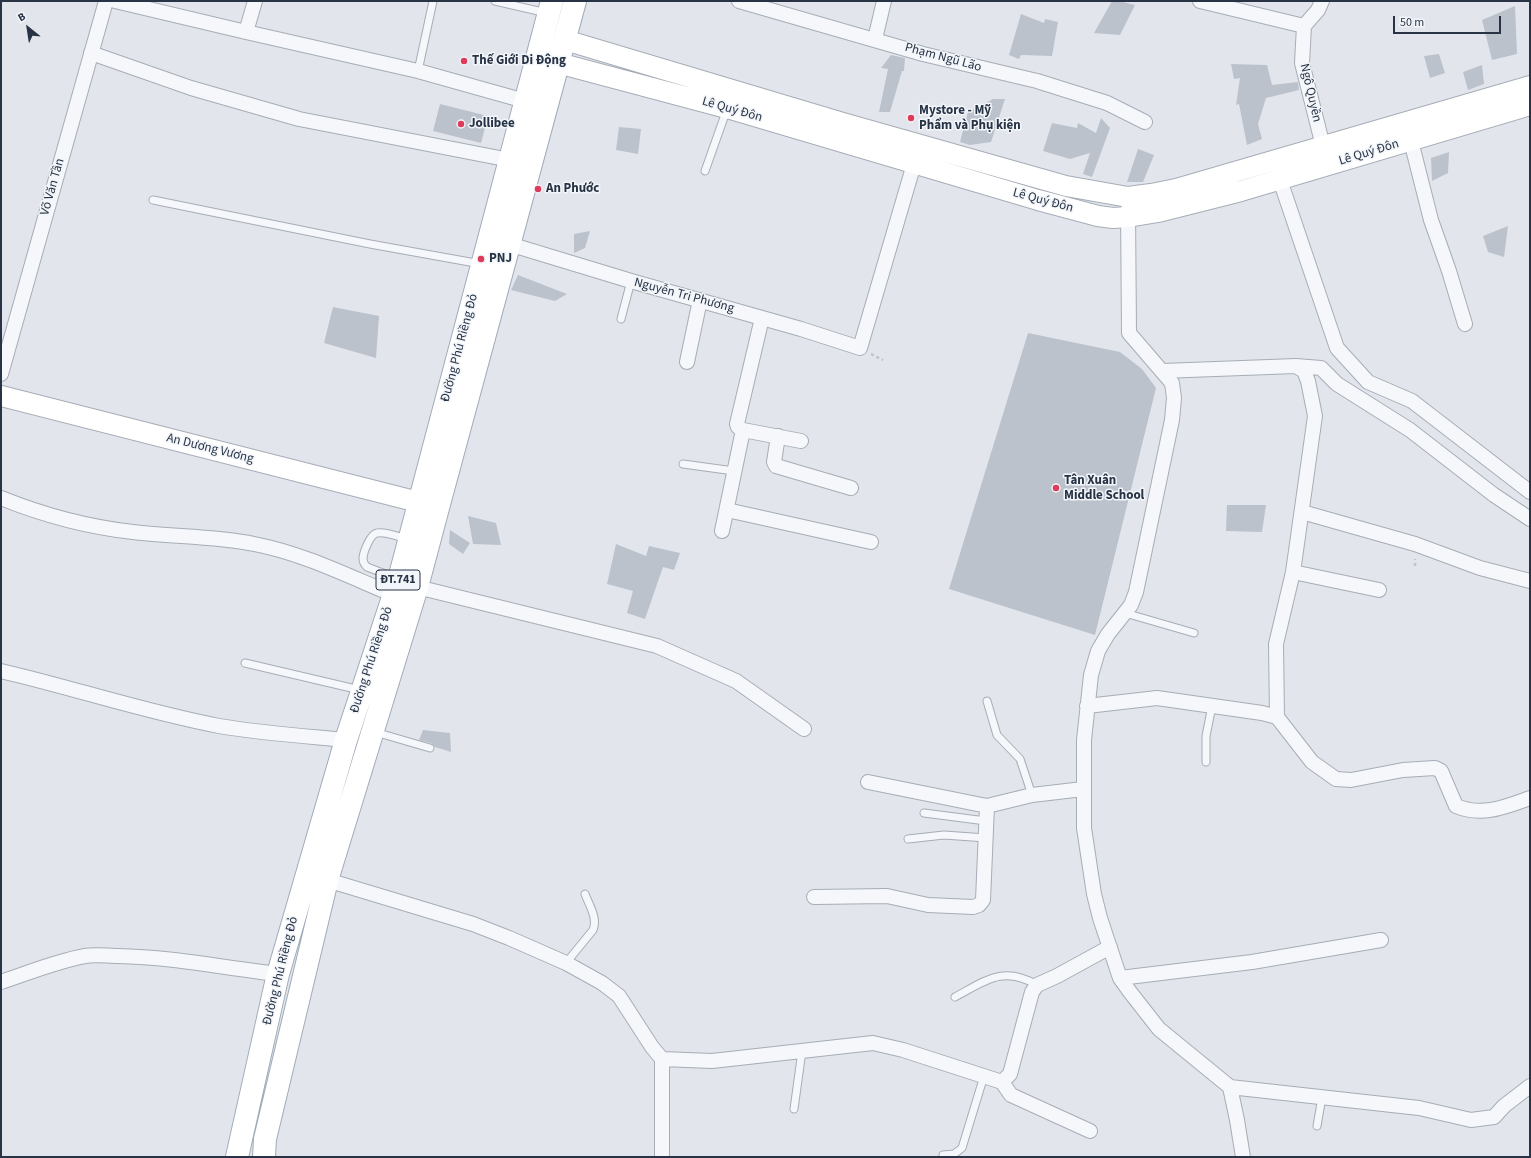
<!DOCTYPE html>
<meta charset="utf-8">
<style>
body{margin:0}
#map{position:relative;width:1531px;height:1158px;overflow:hidden;background:#e2e6ec;font-family:"Source Sans 3",sans-serif}
canvas{display:block}
.frame{position:absolute;inset:0;border:2px solid #283446;pointer-events:none}
.north{position:absolute;left:8px;top:8px;width:40px;height:40px;-webkit-text-stroke:3px #f2f5f9;paint-order:stroke;rotate:330deg;font-size:11px;font-weight:700;line-height:16px;text-align:center;color:#283446}
.north::after{content:'';display:block;margin:auto;width:14px;height:18px;background:#283446;clip-path:polygon(50% 0,100% 100%,50% 72%,0 100%)}
.scale{position:absolute;left:1393px;top:16px;width:108px;height:18px;box-sizing:border-box;border:2px solid #283446;border-top:0;padding-left:5px;font-size:12px;line-height:14px;white-space:nowrap;color:#283446;-webkit-text-stroke:3px #f2f5f9;paint-order:stroke}
</style>
<div id="map">
<canvas width="1531" height="1158"></canvas>
<div class="frame"></div>
<div class="north">B</div>
<div class="scale">50 m</div>
</div>
<script>
const ctx = document.querySelector('canvas').getContext('2d');
ctx.lineJoin = 'round';
function fill(path, color) { ctx.fillStyle = color; ctx.fill(path, 'evenodd'); }
function trace(path, color, width, dash) { ctx.strokeStyle = color; ctx.lineWidth = width; ctx.lineCap = dash ? 'butt' : 'round'; ctx.setLineDash(dash || []); ctx.stroke(path); }
function label(font, color, halo, rows, align = 'center') {
  ctx.font = font + ' "Source Sans 3",sans-serif'; ctx.lineWidth = 3; ctx.setLineDash([]); ctx.textBaseline = 'middle'; ctx.strokeStyle = halo; ctx.fillStyle = color; for (const [text, x, y, turn = 0] of rows) {
    ctx.save(); ctx.translate(x, y); ctx.rotate((+turn || 0) * Math.PI / 180); ctx.textAlign = isNaN(turn) ? turn : align; if (halo) ctx.strokeText(text, 0, 0); ctx.fillText(text, 0, 0); ctx.restore();
  }
}
const building = new Path2D(`
 M1112,1H1119L1135,5L1120,35L1094,33Z
 M1515,6L1517,54L1492,60L1482,20Z
 M1021,14L1044,23L1045,19L1058,22L1052,56L1021,55L1019,59L1009,55Z
 M1439,54L1445,73L1430,78L1424,56Z
 M891,55L905,58L904,71H902L890,112H879L888,69L881,68Z
 M1231,64L1267,65L1272,85L1298,82L1299,90L1266,98L1258,124L1262,139L1247,145L1239,104L1236,105L1240,78L1234,79Z
 M1482,65L1484,84L1468,90L1463,72Z
 M993,99H1005L991,142L970,145L960,142L968,112Z
 M440,104L488,116L481,143L433,131Z
 M1101,118L1110,128L1092,177L1083,174L1090,153L1070,159L1043,151L1052,123L1077,128L1078,123L1096,133Z
 M619,127L641,129L638,154L616,150Z
 M1138,149L1154,155L1143,182H1127Z
 M1449,152L1448,173L1432,181L1431,158Z
 M1508,226L1504,257L1488,252L1483,236Z
 M590,231L585,248L574,253V234Z
 M518,275L567,294L555,301L511,290Z
 M333,307L379,316L376,358L324,343Z
 M1028,333L1120,352L1142,369L1156,388L1095,635L949,589Z
 M1227,505H1266L1262,532L1226,531Z
 M468,516L496,523L501,545L473,544Z
 M450,530L470,543L463,554L449,544Z
 M616,544L646,556L649,546L680,553L674,570L663,567L645,619L627,613L633,591L607,584Z
 M423,730L450,733L451,752L435,747L431,743L419,740Z`);
const path = new Path2D(`
 M871,354L883,360
 M1415,566V559`);
const lane = new Path2D(`
 M495,1L547,13
 M418,71L433,1
 M705,171L727,109
 M153,200L370,244L481,264
 M621,319L631,281
 M683,464L734,471
 M396,578L367,567C365,565 363,563 363,559C363,553 370,534 377,533C385,531 399,537 407,539
 M1125,613L1194,633
 M245,663L360,690
 M987,701L997,735L1020,759L1032,795
 M375,732L430,748
 M1206,762V736L1212,706
 M924,813L986,821
 M908,839L944,835L986,838
 M566,963L593,930C598,918 589,905 585,894
 M955,997C985,981 1003,965 1037,985
 M794,1109L802,1051
 M1317,1126L1322,1097
 M943,1155L954,1154L962,1148L984,1076`);
const street = new Path2D(`
 M115,1L246,32L418,71L525,101
 M739,1L923,54L1037,81L1107,103L1145,122
 M1200,1L1304,26
 M1322,1L1318,10L1304,26L1302,63L1325,154
 M246,32L255,1
 M875,39L884,1
 M91,53L191,88L299,119L510,160
 M1411,141L1431,220L1449,271L1465,324
 M1280,180L1337,348L1368,382L1412,401L1530,492
 M1128,209L1129,333L1172,383L1174,398L1172,420L1136,592L1131,605L1108,634L1098,651L1091,675L1084,740V828L1094,894L1100,918L1120,978L1130,992L1159,1029L1230,1087L1419,1108L1471,1120L1494,1117L1504,1106L1530,1086
 M509,244L631,281L801,329L860,348L914,164
 M762,318L737,424L738,427L743,430L801,441
 M687,362L700,300
 M1296,366L1321,368L1337,384L1410,430L1494,495L1530,519
 M1162,371L1296,366L1304,371L1308,381L1315,416L1293,572L1276,644L1277,717
 M1,374L106,1
 M778,436L774,462L776,466L851,488
 M1,498C43,515 88,527 133,532C173,537 214,536 254,544C302,553 348,576 394,595
 M727,510L871,542
 M1302,512L1415,544L1480,568L1530,581
 M722,531L743,430
 M1293,572L1379,590
 M417,587L657,646L736,681L804,729
 M1,671C74,688 145,712 219,726C260,733 304,736 346,740
 M1087,706L1157,698L1262,713L1277,717L1312,762L1336,779L1351,780L1403,770L1435,768L1441,771L1456,806C1482,817 1505,807 1530,798
 M868,782L987,806L1032,795L1083,789
 M327,880L473,924L509,938L566,963L602,983L619,996L652,1047L662,1059L712,1061L873,1043L903,1050L1002,1082L1011,1095L1090,1131
 M814,897L887,896L928,905L973,907L979,905L983,900L987,806
 M1120,978L1252,962L1381,940
 M1,982C28,973 57,961 85,956C95,954 108,956 118,956C172,957 225,968 278,974
 M662,1059V1157
 M1002,1082L1010,1074L1032,992L1037,985L1057,976L1110,947
 M1230,1087L1237,1120L1243,1157`);
const secondary = new Path2D(`
 M565,40L843,123L1066,186L1128,197L1151,194L1176,189L1530,86
 M558,63L727,108L1038,200L1098,216L1113,218L1128,217L1158,212L1241,191L1530,105
 M1,396L434,506`);
const primary = new Path2D(`
 M237,1157L278,974L346,740L399,579L552,1
 M264,1157L265,1139L327,880L417,587L438,508L575,1`);
const markers = [
 [464,61,4,"#de3a59"],
 [911,118,4,"#de3a59"],
 [461,124,4,"#de3a59"],
 [538,189,4,"#de3a59"],
 [481,259,4,"#de3a59"],
 [1056,488,4,"#de3a59"]
];
const shields = [
 [398,580,44]
];
const shieldNames = [
 ["ĐT.741",398,580]
];
const streetNames = [
 ["Phạm Ngũ Lão",943,58,15],
 ["Ngô Quyền",1310,93,77],
 ["Lê Quý Đôn",732,110,16],
 ["Lê Quý Đôn",1369,153,-17],
 ["Võ Văn Tần",53,187,-74],
 ["Lê Quý Đôn",1043,201,15],
 ["Nguyễn Tri Phương",684,296,15],
 ["Đường Phú Riềng Đỏ",460,348,-75],
 ["An Dương Vương",210,449,14],
 ["Đường Phú Riềng Đỏ",372,660,-72],
 ["Đường Phú Riềng Đỏ",281,971,-76]
];
const poiNames = [
 ["Thế Giới Di Động",472,61],
 ["Mystore - Mỹ",919,111],
 ["Phẩm và Phụ kiện",919,126],
 ["Jollibee",469,124],
 ["An Phước",546,189],
 ["PNJ",489,259],
 ["Tân Xuân",1064,481],
 ["Middle School",1064,496]
];
fill(building, '#bbc2cc');
trace(lane, '#a6adb7', 9);
trace(street, '#a6adb7', 16);
trace(secondary, '#a6adb7', 22);
trace(primary, '#a0abb9', 24);
trace(path, '#c0c4cb', 2.5, [3, 3]);
trace(lane, '#f5f7fa', 7);
trace(street, '#f5f7fa', 14);
trace(secondary, '#fff', 20);
trace(primary, '#fff', 22);
for (const [x, y, r, color] of markers) { const dot = new Path2D(); dot.arc(x, y, r, 0, 2 * Math.PI); ctx.fillStyle = color; ctx.fill(dot); trace(dot, '#f2f5f9', 1.5); }
for (const [x, y, w] of shields) { const box = new Path2D(); box.roundRect(x - w / 2, y - 10, w, 20, 3); ctx.fillStyle = '#f2f5f9'; ctx.fill(box); trace(box, '#283446', 1); }
label('bold 12px', '#283446', null, shieldNames);
label('13px', '#283446', '#f2f5f9', streetNames);
label('bold 13px', '#283446', '#f2f5f9', poiNames, 'left');
</script>
